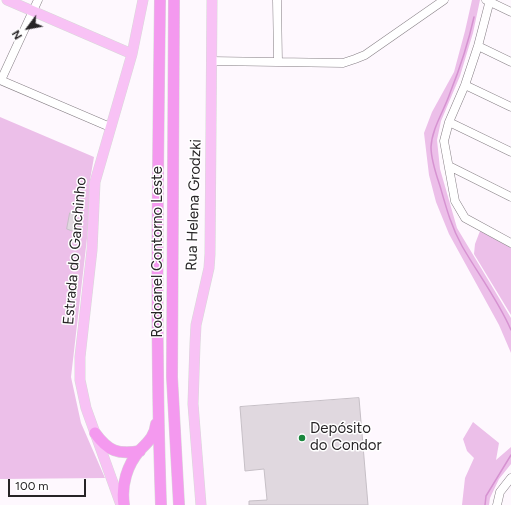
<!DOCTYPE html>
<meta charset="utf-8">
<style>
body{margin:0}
#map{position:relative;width:511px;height:505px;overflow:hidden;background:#fef8fe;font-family:Figtree,sans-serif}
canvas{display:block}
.north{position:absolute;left:8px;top:8px;width:40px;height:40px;-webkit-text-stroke:3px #fff;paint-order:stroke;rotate:238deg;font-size:11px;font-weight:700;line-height:16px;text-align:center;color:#272426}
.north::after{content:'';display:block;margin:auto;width:14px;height:18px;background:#272426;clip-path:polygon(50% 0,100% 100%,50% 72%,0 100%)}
.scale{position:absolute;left:8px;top:479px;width:78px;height:18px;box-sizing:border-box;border:2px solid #272426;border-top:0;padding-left:5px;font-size:12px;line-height:14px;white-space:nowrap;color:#272426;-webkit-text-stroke:3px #fff;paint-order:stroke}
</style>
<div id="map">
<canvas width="511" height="505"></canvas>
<div class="north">N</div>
<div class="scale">100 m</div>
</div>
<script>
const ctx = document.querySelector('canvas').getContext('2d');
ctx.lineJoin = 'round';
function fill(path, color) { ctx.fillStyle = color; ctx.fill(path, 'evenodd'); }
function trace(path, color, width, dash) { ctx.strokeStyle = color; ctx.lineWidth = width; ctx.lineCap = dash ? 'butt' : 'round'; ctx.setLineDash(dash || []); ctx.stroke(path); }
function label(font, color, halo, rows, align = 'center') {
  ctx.font = font + ' Figtree,sans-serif'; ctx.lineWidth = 3; ctx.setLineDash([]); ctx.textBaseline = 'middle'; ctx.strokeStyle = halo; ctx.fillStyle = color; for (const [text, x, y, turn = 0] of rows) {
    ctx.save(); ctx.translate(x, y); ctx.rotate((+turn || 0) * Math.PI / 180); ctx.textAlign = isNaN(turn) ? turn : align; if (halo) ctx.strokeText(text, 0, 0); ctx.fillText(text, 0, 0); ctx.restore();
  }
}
const green = new Path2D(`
 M472,0H480L473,33L460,76L441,121L437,140L440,169L457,228L511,318V353L499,325L449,234L436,202L429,175L424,133L432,112L454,72L465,31Z
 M0,117L94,157L90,180L89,221L71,377L81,423L105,478L0,479Z
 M480,231L511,248V315L474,254L475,244Z
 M473,422L499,443L496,460L511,447V464L499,479L490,498L489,505H462L465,478L474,458L467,451L463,439Z`);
const stream = new Path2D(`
 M474,17C468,44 460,68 450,93C444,111 432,128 431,147C431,160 436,174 440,186C446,207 451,226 462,246C478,274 498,300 511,330
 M485,505L486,496L511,455`);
const building = new Path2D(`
 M70,213L76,214L72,231L67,229Z
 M359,398L368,505H249V501L267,500L264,469L245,471L240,407Z`);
const minor = new Path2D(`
 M277,0L278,61
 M486,0L511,12
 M490,0L478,46L465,85L449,122L444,141L455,201L465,218L511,243
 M478,46L511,62
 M211,61L343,63L355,59L365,55L444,0
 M0,80L110,127
 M1,80L38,0
 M465,85L511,107
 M449,122L511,152
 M449,166L511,197
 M497,505L500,492L511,478`);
const major = new Path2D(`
 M7,0L132,54
 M121,505L86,408L80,380V357L92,250L95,182L132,54L143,0
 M201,505L193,404L195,344L196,325L209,268L210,254L212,0`);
const highway = new Path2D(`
 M160,0C158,168 155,337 161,505
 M174,0L172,377L179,505
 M95,433C108,451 118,455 140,451
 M124,505C121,485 127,465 140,450C148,442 155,436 156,424`);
const markers = [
 [302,438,4,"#1a863d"]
];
const streetNames = [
 ["Rua Helena Grodzki",194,205,-88],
 ["Estrada do Ganchinho",75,251,-85],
 ["Rodoanel Contorno Leste",158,252,-90]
];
const poiNames = [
 ["Depósito",310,429],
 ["do Condor",310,446]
];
fill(green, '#ecbfe9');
trace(stream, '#d692d1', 1.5);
fill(building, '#e0d8df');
trace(building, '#c6bfc6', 1);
trace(minor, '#867f85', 9);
trace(major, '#d8d8d8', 11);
trace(highway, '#d8d8d8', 12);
trace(minor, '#fff', 8);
trace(major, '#f8c2f5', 10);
trace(highway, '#f499ef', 11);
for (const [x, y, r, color] of markers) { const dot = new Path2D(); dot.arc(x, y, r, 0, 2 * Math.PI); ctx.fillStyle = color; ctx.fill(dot); trace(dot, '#fff', 1.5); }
label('15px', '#272426', '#fff', streetNames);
label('15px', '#272426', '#fff', poiNames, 'left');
</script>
